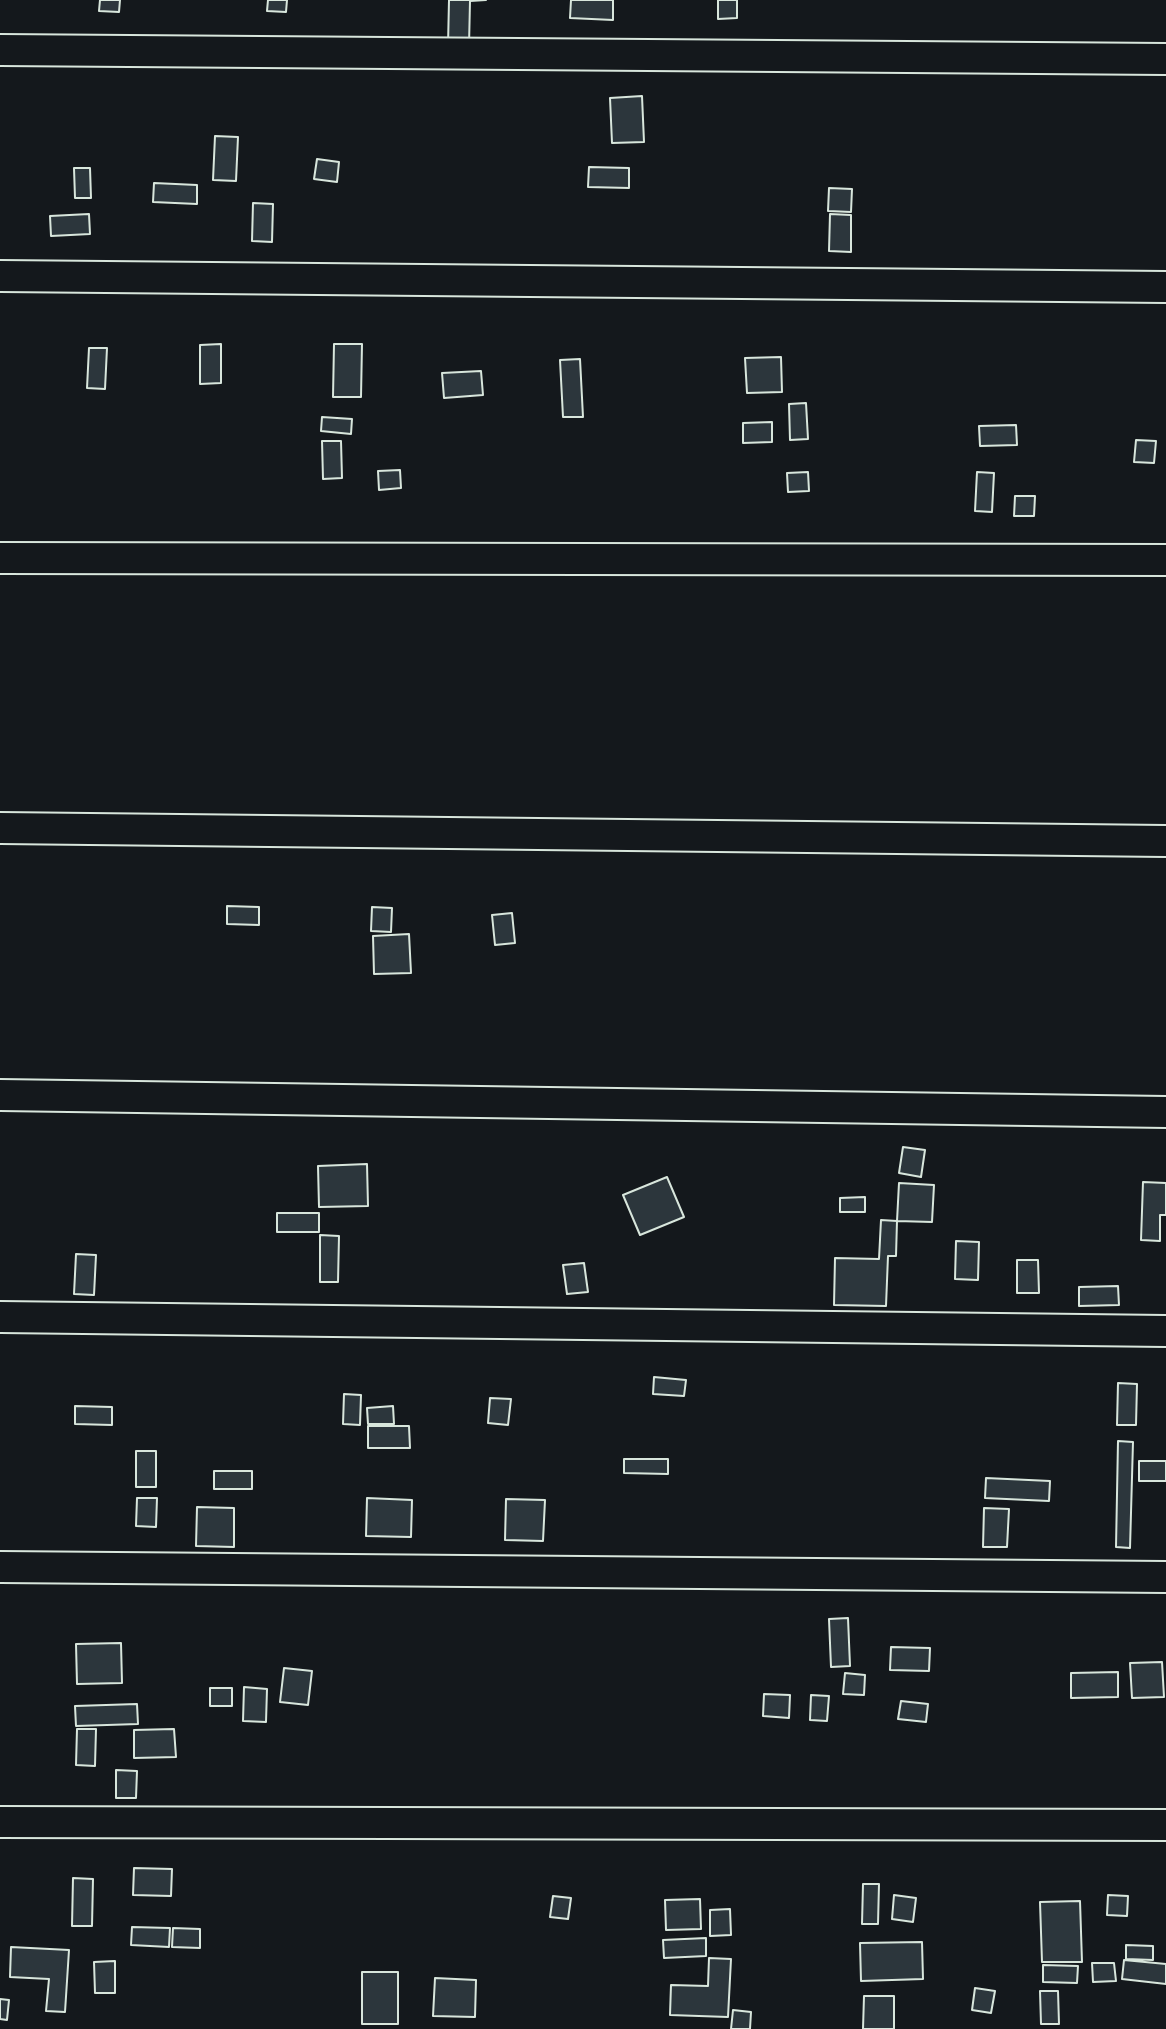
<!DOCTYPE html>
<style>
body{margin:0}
canvas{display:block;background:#14181c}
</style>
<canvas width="1166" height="2029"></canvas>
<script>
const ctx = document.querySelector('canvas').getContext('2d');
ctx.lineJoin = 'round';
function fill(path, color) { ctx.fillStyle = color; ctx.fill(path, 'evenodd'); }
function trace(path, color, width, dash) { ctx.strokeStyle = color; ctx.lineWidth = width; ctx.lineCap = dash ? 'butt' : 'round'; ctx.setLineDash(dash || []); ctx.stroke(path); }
const building = new Path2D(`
 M100,0H120L119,12L99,11Z
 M268,0H287L286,12L267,11Z
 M449,0H486L470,1L469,46H448Z
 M571,0H613V20L570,18Z
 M718,0H737V18L718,19Z
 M642,96L644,142L612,143L610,98Z
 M215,136L238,137L236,181L213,180Z
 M317,159L339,162L337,182L314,179Z
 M589,167L629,168V188L588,187Z
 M74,168H90L91,198H75Z
 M154,183L197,185V204L153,202Z
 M829,188L852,189L851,212L828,211Z
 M253,203L273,204L272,242L252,241Z
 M89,214L90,234L51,236L50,216Z
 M830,214L851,215V252L829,251Z
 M221,344V383L200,384V345Z
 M334,344H362L361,397H333Z
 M89,348H107L105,389L87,388Z
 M781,357L782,392L747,393L745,358Z
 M580,359L583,417H563L560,360Z
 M481,371L483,395L444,398L442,373Z
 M806,403L808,439L790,440L789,404Z
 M322,417L352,419L351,434L321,431Z
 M772,422V442L743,443V423Z
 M1016,425L1017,445L980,446L979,426Z
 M1136,440L1156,441L1154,463L1134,462Z
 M322,441H341L342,478L323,479Z
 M400,470L401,488L379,490L378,471Z
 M808,472L809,491L788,492L787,473Z
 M977,472L994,473L992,512L975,511Z
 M1015,496H1035L1034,516H1014Z
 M227,906L259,907V925L227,924Z
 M372,907L392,908L391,932L371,931Z
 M512,913L515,943L495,945L492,915Z
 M409,934L411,973L374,974L373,936Z
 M903,1147L925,1150L921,1177L899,1173Z
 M367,1164L368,1206L319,1207L318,1166Z
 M667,1177L684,1217L640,1235L623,1195Z
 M1143,1182L1166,1183V1215H1160V1241L1141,1240Z
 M899,1183L934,1185L932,1222L897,1221Z
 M865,1197V1212H840V1198Z
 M277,1213H319V1232H277Z
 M881,1220L897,1221L896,1256H888L886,1306L834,1305L835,1258L879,1259Z
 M320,1235L339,1236L338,1282H320Z
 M956,1241L979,1242L978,1280L955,1279Z
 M76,1254L96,1255L94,1295L74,1294Z
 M1017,1260H1038L1039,1293H1017Z
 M584,1263L588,1292L567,1294L563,1265Z
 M1118,1286L1119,1305L1079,1306V1287Z
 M654,1377L686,1380L684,1396L653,1394Z
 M1118,1383L1137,1384L1136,1425H1117Z
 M344,1394L361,1395L360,1425L343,1424Z
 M490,1398L511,1399L508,1425L488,1423Z
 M75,1406L112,1407V1425L75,1424Z
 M393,1406L394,1424H368L367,1408Z
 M368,1426H409L410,1448H368Z
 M1118,1441L1133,1442L1130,1548L1116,1547Z
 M136,1451H156V1487H136Z
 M624,1459H668V1474L624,1473Z
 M1139,1461H1166V1481H1139Z
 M214,1471H252V1489H214Z
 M986,1478L1050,1481L1049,1501L985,1498Z
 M137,1498H157L156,1527L136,1526Z
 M367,1498L412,1500L411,1537L366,1536Z
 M506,1499L545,1500L543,1541L505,1540Z
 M197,1507L234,1508V1547L196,1546Z
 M984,1508L1009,1509L1007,1547H983Z
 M848,1618L850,1666L831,1667L829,1619Z
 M121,1643L122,1683L77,1684L76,1644Z
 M891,1647L930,1648L929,1671L890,1670Z
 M1162,1662L1164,1697L1132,1698L1130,1663Z
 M284,1668L312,1671L308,1705L280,1702Z
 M1118,1672V1697L1071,1698V1673Z
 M845,1673L865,1675L864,1695L843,1694Z
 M244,1687L267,1689L266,1722L243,1721Z
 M210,1688H232V1706H210Z
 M764,1694L790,1695L789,1718L763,1716Z
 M811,1695L829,1696L827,1721L810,1720Z
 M901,1701L928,1704L926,1722L898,1719Z
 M137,1704L138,1724L76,1726L75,1706Z
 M77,1729H96L95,1766L76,1765Z
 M174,1729L176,1757L134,1758V1730Z
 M116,1770L137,1771L136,1798H116Z
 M134,1868L172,1869L171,1896L133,1895Z
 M73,1878L93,1879L92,1926H72Z
 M863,1884H879L878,1924H862Z
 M894,1895L916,1898L913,1922L892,1919Z
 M1108,1895L1128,1896L1127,1916L1107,1915Z
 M553,1896L571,1898L568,1919L550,1917Z
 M700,1899L701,1929L666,1930L665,1900Z
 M1080,1901L1082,1962H1042L1040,1902Z
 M730,1909L731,1935L710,1936V1910Z
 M132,1927L170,1928L169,1947L131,1945Z
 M173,1928L200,1929V1948L172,1947Z
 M706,1938V1956L664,1958L663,1940Z
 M922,1942L923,1979L861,1981L860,1943Z
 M1126,1945L1153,1946V1960L1126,1959Z
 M11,1947L69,1950L65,2012L46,2011L49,1979L10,1977Z
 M709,1958L731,1959L728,2017L670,2015L671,1985L708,1986Z
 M1124,1960L1166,1964V1984L1122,1979Z
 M115,1961V1993H95L94,1962Z
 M1092,1963H1114L1116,1981L1093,1982Z
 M1043,1965L1078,1966L1077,1983L1043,1982Z
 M362,1972H398V2024H362Z
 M435,1978L476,1980L475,2017L433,2016Z
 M975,1988L995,1991L991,2013L972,2010Z
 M1040,1991H1058L1059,2024H1041Z
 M864,1996H894V2029H863Z
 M0,1999L9,2000L7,2020L0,2019Z
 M733,2010L751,2012L750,2029H731Z`);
const street = new Path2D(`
 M0,50L1166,59
 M0,276L1166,287
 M0,558L1166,560
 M0,828L1166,841
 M0,1095L1166,1112
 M0,1317L1166,1331
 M0,1567L1166,1577
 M0,1822L1166,1825`);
fill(building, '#2c363c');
trace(building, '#d8e6dc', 2);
trace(street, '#d8e6dc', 34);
trace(street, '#14181c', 30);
</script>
